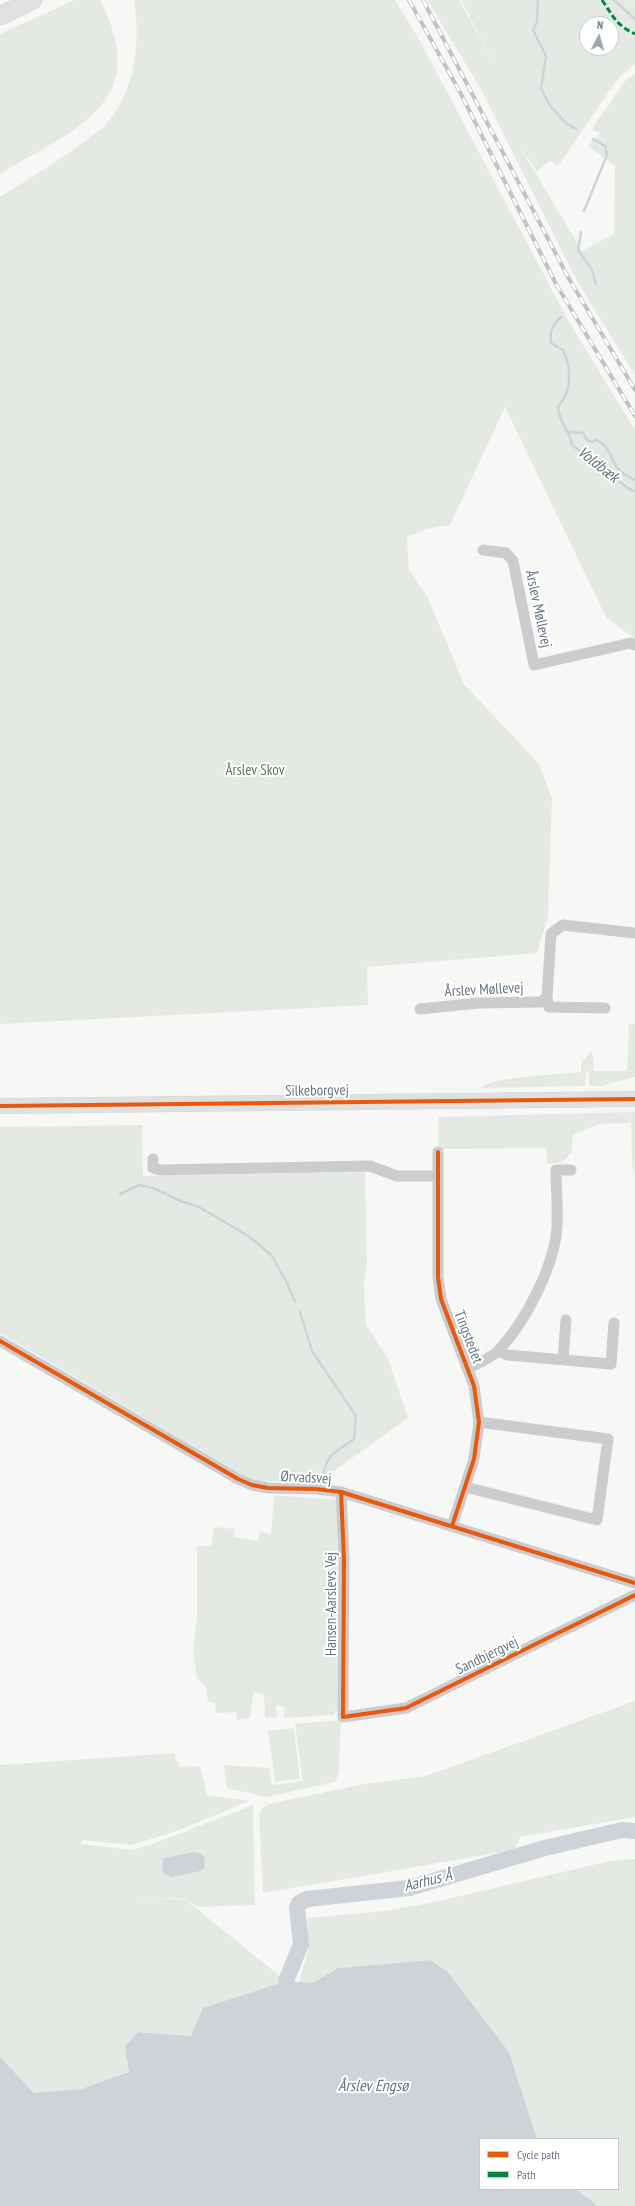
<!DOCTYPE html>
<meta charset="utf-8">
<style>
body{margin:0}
#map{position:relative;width:635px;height:2206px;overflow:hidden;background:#f7f7f6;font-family:"PT Sans Narrow",sans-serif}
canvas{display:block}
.legend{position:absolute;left:479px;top:2138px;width:140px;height:52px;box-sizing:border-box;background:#fff;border:1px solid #c3c9ce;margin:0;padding:5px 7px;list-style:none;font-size:12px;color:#687785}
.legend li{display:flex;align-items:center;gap:8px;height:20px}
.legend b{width:20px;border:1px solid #c3c9ce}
.north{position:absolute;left:579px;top:16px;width:40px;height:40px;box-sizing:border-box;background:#fff;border:1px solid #c3c9ce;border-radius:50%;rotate:6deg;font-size:11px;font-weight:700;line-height:16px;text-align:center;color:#687785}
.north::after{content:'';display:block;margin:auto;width:14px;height:18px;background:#9aa4ad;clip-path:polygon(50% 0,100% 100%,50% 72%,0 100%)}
</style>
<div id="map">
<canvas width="635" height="2206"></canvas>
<ul class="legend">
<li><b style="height:5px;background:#e8590c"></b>Cycle path</li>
<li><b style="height:5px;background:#00873e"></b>Path</li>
</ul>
<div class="north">N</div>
</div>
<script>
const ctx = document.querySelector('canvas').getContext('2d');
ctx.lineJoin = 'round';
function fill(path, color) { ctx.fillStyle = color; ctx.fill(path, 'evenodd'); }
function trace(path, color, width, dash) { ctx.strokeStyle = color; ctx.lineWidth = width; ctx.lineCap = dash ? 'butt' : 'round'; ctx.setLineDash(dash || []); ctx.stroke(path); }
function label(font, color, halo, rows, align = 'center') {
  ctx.font = font + ' "PT Sans Narrow",sans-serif'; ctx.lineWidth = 4; ctx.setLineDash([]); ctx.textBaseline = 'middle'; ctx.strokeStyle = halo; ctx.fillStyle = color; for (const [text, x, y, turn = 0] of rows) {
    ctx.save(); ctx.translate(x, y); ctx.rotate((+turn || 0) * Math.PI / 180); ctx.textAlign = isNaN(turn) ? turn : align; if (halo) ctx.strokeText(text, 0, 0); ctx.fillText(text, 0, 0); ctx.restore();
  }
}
const green = new Path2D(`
 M75,0H100C154,104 74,129 0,174V34Z
 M134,0H395L420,41L569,322L635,430V639L606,617L505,407L450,525L426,529L407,537L409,569L428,598L464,684L539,764L552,799L548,916L537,953L367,967L368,1005L0,1024V197C30,178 61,159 89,138C95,133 104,128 108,122C136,89 140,41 134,0Z
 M427,0H459L496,67L461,0H630L634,4L631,0H635V64L619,77L558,166L550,161L537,171L520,147L582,251L614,234L615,166L588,146L600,133L592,130L595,124L625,81L635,74V375L577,281L481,89ZM587,24H611V48H587Z
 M629,1024H635V1077L601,1086H589V1071L586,1072L585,1086L481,1088C489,1077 564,1074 581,1072V1062L592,1051L594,1071H627Z
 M635,1112V1174L632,1166L631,1123L598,1124L573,1135L572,1152L561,1163H547L546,1148L438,1149V1117Z
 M142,1125L143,1176L365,1172L367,1263L364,1281L366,1325L388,1359L408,1418L331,1473L305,1481H263L249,1479L0,1333V1127Z
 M274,1495L336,1500L340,1644V1707L332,1715L284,1718V1708L279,1705L276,1706L277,1718L265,1717L264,1695L254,1692L250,1718L237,1720L236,1712L216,1713L215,1703L208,1702L206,1688L197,1678L193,1652L197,1616V1546H211L214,1527L235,1529L234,1537L258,1541L260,1532L271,1534Z
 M635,1701V1817L520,1837L515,1850L263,1893L259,1816L262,1809L268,1804L365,1784L426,1776Z
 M341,1720L339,1772L335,1782L266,1797L227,1788L224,1765L269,1768L272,1785L303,1781L295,1724Z
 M294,1728L300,1779L275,1782L268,1731Z
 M175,1753V1759L181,1767L200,1766L207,1795L249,1801L177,1831L131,1845L83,1840L80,1844L131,1850L153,1844L253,1805L255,1905L197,1907L186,1899L137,1897L186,1900L286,1981L225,2001L191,2036L138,2032L125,2046L129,2072L81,2089L34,2093L0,2057V1765Z
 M635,1859V2206H598L576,2189H618V2139H537L509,2052L447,1971L430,1960L338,1968L312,1983L299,1982L308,1952L307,1918L384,1911L430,1903L610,1861Z`);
const water = new Path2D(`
 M194,1852L202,1854L205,1859L204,1868L200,1871L172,1877L163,1873L162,1864L164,1858Z
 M430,1960L447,1971L509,2052L537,2139H480V2189H576L598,2206H0V2057L34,2093L81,2089L129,2072L125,2046L138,2032L191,2036L203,2008L286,1981L312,1983L338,1968Z`);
const stream = new Path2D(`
 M538,0L537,22L533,30L546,56L541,88L550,106L567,124L576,129
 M614,0L635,19
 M584,211L607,155L605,146L593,139
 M581,232L578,250L592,270L596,284
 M561,317C553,325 549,331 551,343L563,350C572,370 572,390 558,407C559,423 569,429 572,445L629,489L635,491
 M569,432L583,433L587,440L592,442L596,440C611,445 610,463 621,472C625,476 631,477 635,480
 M120,1194L139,1185L153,1188L183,1202L199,1207L240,1231L255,1241L272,1256L287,1283L295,1302
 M300,1312L312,1351L356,1416L354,1439C337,1452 327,1452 323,1476`);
const river = new Path2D(`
 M286,1981L301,1944L297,1908L299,1903L307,1899L409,1888L545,1848L622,1830L635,1831`);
const minor = new Path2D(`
 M483,550L506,553L513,561L534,665L631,643L635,645
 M547,997L549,1007L605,1008
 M420,1009L479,1003L541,1002L547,997L551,934L563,925L635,933
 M438,1152V1277L441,1299L474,1386L479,1422L474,1459L452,1526
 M153,1159V1168L160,1170L370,1166L397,1176H438
 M0,1341L238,1479L252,1485L268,1488L316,1489L341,1492L635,1583
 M499,1351L507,1355L611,1364L614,1323
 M563,1360L566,1320
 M468,1369C477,1363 492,1358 499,1350C526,1321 555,1265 557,1226C558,1208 556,1189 556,1170H571
 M465,1487L597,1520L608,1439L479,1422
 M341,1492L344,1559L343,1717L406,1708L635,1595`);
const secondary = new Path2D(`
 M0,1106L635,1099`);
const trunk = new Path2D(`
 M0,16L33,0`);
const rail = new Path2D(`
 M409,0L461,94L556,284L635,416
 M423,0L568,277L635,390`);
const quiet = new Path2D(`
 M602,0C613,16 616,25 635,34`);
const cycleway = new Path2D(`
 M0,1106L635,1099
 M438,1152V1277L441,1299L474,1386L479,1422L474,1459L452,1526
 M0,1341L238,1479L252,1485L268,1488L316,1489L341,1492L635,1583
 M341,1492L344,1559L343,1717L406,1708L635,1595`);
const streetNames = [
 ["Årslev Møllevej",538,609,78],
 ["Årslev Møllevej",484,990,-3],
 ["Silkeborgvej",317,1091,-1],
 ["Tingstedet",468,1337,69],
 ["Ørvadsvej",306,1478,3],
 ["Hansen-Aarslevs Vej",332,1604,-90],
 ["Sandbjergvej",487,1656,-26]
];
const parkNames = [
 ["Årslev Skov",255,771]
];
const waterNames = [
 ["Voldbæk",598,465,38],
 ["Aarhus Å",428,1881,-14],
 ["Årslev Engsø",373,2086]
];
fill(green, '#e5e9e4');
fill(water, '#cdd3d7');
trace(stream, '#cdd3d7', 2.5);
trace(river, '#cdd3d7', 16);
trace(secondary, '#d4d5d6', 16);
trace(trunk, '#d4d4d5', 19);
trace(minor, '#ccccce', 11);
trace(secondary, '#e0e0e1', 15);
trace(trunk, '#e0e0e1', 18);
trace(rail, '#c1c2c4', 4);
trace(rail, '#fff', 2.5, [8]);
trace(quiet, '#00873e', 3, [6, 3]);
trace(cycleway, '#e8590c', 4);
label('15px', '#687785', '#fff', streetNames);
label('15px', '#667863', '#fff', parkNames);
label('italic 16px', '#647881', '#fff', waterNames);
</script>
